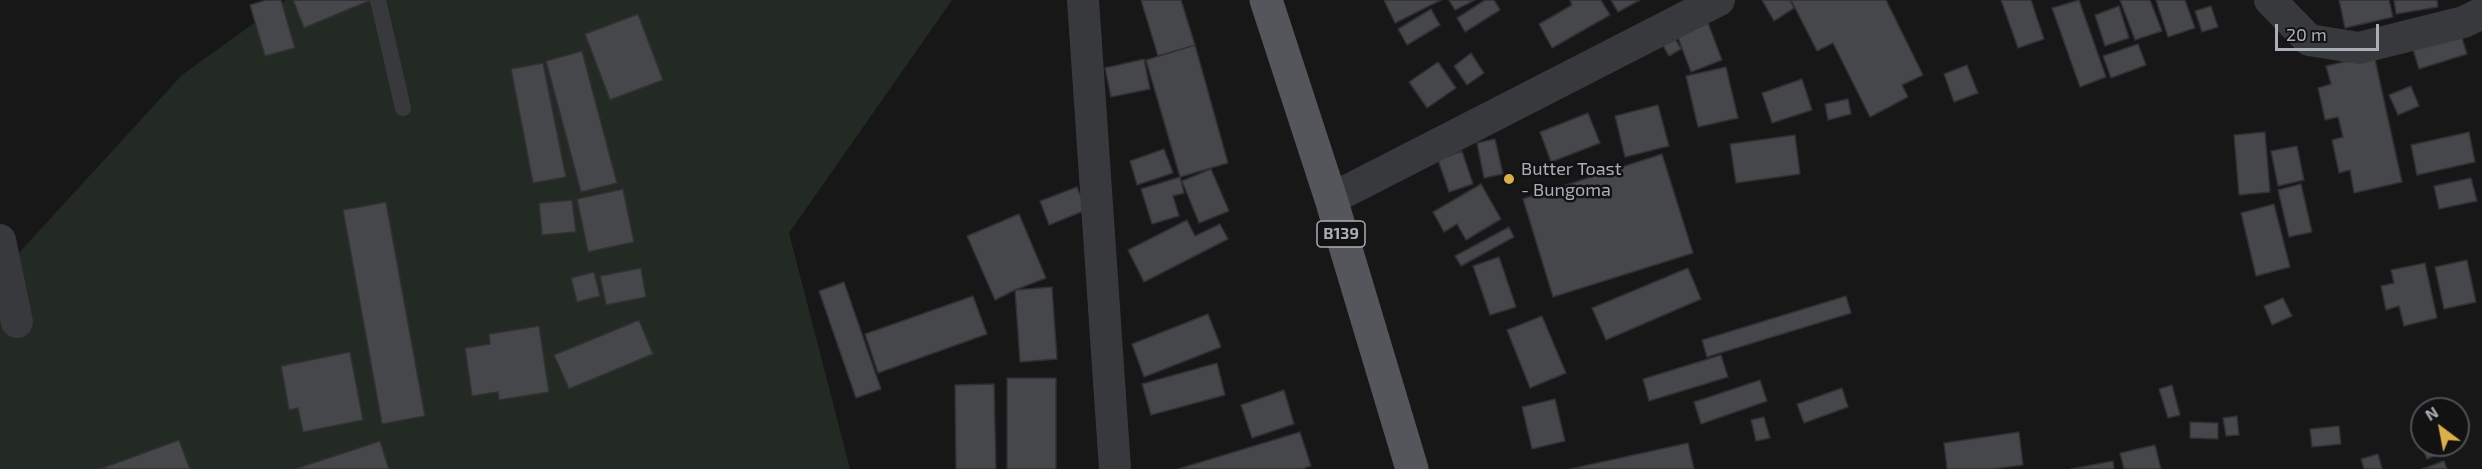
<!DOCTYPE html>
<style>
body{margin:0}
#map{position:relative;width:2482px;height:469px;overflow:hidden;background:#171718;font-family:"Exo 2",sans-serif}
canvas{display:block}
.north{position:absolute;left:2410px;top:397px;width:60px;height:60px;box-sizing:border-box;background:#121213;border:2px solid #4f5055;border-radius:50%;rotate:328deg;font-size:16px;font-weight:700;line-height:24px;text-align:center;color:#aaaeb7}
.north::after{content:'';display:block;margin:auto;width:21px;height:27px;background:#ddaf4a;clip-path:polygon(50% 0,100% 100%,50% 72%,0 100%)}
.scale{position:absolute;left:2275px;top:24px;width:104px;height:27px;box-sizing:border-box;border:3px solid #aaaeb7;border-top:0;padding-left:8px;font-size:18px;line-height:21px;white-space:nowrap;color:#aaaeb7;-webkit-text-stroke:4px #121213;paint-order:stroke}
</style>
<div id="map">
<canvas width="2482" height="469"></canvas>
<div class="north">N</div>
<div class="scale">20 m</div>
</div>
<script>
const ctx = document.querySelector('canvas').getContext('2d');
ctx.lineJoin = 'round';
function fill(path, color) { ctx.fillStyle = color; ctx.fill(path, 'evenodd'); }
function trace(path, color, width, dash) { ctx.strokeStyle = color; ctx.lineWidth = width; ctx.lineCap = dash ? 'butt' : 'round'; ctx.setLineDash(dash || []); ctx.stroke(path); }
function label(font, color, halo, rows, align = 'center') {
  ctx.font = font + ' "Exo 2",sans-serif'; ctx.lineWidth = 5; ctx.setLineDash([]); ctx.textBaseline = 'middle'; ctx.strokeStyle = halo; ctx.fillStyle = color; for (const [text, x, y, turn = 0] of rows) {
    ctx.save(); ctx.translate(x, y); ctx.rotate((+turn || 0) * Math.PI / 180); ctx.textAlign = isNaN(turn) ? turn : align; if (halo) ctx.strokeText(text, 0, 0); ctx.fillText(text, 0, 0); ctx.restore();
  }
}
const green = new Path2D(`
 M286,0H952L789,233L850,469H0V290L6,267L182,75Z`);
const building = new Path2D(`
 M266,0H281L295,48L265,56L250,5Z
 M293,0H371L304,28Z
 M1141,0H1181L1195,45L1158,56Z
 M1384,0H1441L1395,23Z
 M1449,0H1475L1455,10Z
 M1485,0H1494L1500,10L1465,32L1457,18Z
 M1570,0H1601L1610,15L1552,48L1539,24L1572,5Z
 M1611,0H1640L1618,12Z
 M1762,0H1790L1794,8L1774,21Z
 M1791,0H1886L1923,75L1902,85L1908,97L1870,117L1833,43L1817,51Z
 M2001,0H2031L2044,39L2018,48Z
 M2079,0L2106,77L2080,87L2052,8Z
 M2120,0H2150L2162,31L2135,40Z
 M2156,0H2185L2195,28L2168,37Z
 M2339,0H2389L2393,17L2345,28Z
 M2394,0H2437L2438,7L2396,14Z
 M2119,6L2129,38L2105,46L2095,15Z
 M2211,6L2218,27L2202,32L2195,11Z
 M1431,9L1440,25L1407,45L1398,29Z
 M638,14L663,80L610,100L585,34Z
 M1708,23L1722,60L1691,72L1677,35Z
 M2458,25L2467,54L2419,69L2410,40Z
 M1674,37L1681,49L1669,56L1662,44Z
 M2138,44L2146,65L2111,78L2103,56Z
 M1195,45L1228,163L1180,177L1146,60Z
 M582,51L617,183L581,192L546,61Z
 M1471,53L1484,73L1467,85L1454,66Z
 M2374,55L2402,182L2354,193L2350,170L2339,173L2332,140L2343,137L2338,117L2325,120L2318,88L2331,84L2326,66Z
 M1144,59L1150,89L1111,97L1105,68Z
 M1438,62L1456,88L1427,108L1409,82Z
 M543,63L566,177L533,183L511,69Z
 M1967,65L1978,93L1954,102L1944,74Z
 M1726,67L1738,118L1698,127L1686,76Z
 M1802,79L1812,110L1772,123L1762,93Z
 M2411,86L2419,106L2398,115L2389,95Z
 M1848,99L1851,114L1828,120L1825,104Z
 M1658,105L1669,146L1625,157L1615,116Z
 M1588,113L1600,143L1551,162L1540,132Z
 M2265,132L2270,192L2239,195L2234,135Z
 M2469,132L2475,162L2417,175L2411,145Z
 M1795,135L1800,174L1736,183L1730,144Z
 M1495,139L1503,174L1484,178L1477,143Z
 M2297,146L2304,180L2278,186L2271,151Z
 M1164,149L1173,173L1137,185L1130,161Z
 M1462,151L1473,184L1449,192L1438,160Z
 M1662,154L1693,253L1553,297L1523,199Z
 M1211,169L1229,211L1199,223L1182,181Z
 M1180,177L1184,193L1173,196L1179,216L1152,224L1141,189Z
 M2471,178L2477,201L2439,209L2434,186Z
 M1481,184L1501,219L1466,240L1457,224L1444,232L1433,212Z
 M2301,184L2312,232L2289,237L2278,190Z
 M1077,187L1086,210L1049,225L1040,201Z
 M623,189L634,242L588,252L577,199Z
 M572,200L576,232L542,235L539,203Z
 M386,202L425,416L382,424L343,210Z
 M2274,204L2290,267L2256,276L2241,213Z
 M1019,214L1046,278L1015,290L995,300L967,236Z
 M1187,220L1195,236L1220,224L1228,239L1144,282L1128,250Z
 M1509,227L1514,237L1461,266L1455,256Z
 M1499,257L1516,307L1490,315L1473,266Z
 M2467,260L2476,302L2444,309L2435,267Z
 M2425,263L2437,318L2404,326L2399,306L2386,310L2381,286L2394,283L2391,270Z
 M641,268L646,297L606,305L600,276Z
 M1688,268L1701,299L1606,340L1592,308Z
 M594,272L600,296L577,302L571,278Z
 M844,282L881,389L856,398L819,291Z
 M1052,287L1057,359L1020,362L1015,290Z
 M973,296L987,334L878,373L865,334Z
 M1846,296L1851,313L1707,357L1702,340Z
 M2283,298L2292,316L2272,325L2264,306Z
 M1208,314L1221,347L1144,377L1132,344Z
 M1542,316L1566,373L1530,388L1507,330Z
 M639,320L653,354L569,389L554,355Z
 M539,326L549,392L499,400L498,392L472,396L465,348L490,344L489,334Z
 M350,352L363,420L303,432L298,408L289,410L281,366Z
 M1721,355L1728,377L1649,401L1643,379Z
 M1217,363L1225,395L1151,415L1142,384Z
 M1007,378H1056V469H1007Z
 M1760,380L1767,401L1701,424L1694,402Z
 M994,384L996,469H956L955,385Z
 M2172,385L2180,415L2168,418L2159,389Z
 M1842,388L1848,407L1804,423L1797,404Z
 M1284,390L1294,424L1252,438L1241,405Z
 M1555,399L1565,441L1532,449L1522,407Z
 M2237,416L2239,435L2226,436L2223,418Z
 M1764,417L1770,438L1756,441L1751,420Z
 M2190,422L2218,423V439L2190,438Z
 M2339,426L2341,444L2312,447L2310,429Z
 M2422,430V445H2443L2446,451L2427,459L2416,432Z
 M1300,432L1311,466L1302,469H1178Z
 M2019,432L2023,465L1993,469H1947L1944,443Z
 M179,440L190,469H100Z
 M380,441L389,469H295Z
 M1688,443L1694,469H1570Z
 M2155,445L2161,469H2124L2120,453Z
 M2378,454L2382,469H2364L2361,459Z
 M2113,461L2114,469H2071Z
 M2444,461L2447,469H2422Z`);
const lane = new Path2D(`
 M378,0L403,108`);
const street = new Path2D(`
 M1083,0L1115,469
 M2270,0L2309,40L2359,48L2464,22L2482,13
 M1331,199L1719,0
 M0,240L17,322`);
const primary = new Path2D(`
 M1266,0L1331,199L1412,469`);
const markers = [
 [1509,179,6,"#ddaf4a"]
];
const shields = [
 [1341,234,48]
];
const shieldNames = [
 ["B139",1341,234]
];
const poiNames = [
 ["Butter Toast",1521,169],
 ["- Bungoma",1521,190]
];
fill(green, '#232a24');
fill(building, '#46474b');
trace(building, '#313134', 1.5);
trace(lane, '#38393d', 16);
trace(street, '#38393d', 32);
trace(primary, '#54565b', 33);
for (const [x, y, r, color] of markers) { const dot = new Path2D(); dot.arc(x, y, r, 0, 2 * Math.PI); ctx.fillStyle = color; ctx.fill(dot); trace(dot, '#121213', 2); }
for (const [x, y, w] of shields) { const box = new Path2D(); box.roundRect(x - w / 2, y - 13, w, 26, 4.5); ctx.fillStyle = '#121213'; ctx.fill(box); trace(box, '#aaaeb7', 1.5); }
label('bold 16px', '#aaaeb7', null, shieldNames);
label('18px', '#aaaeb7', '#121213', poiNames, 'left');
</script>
